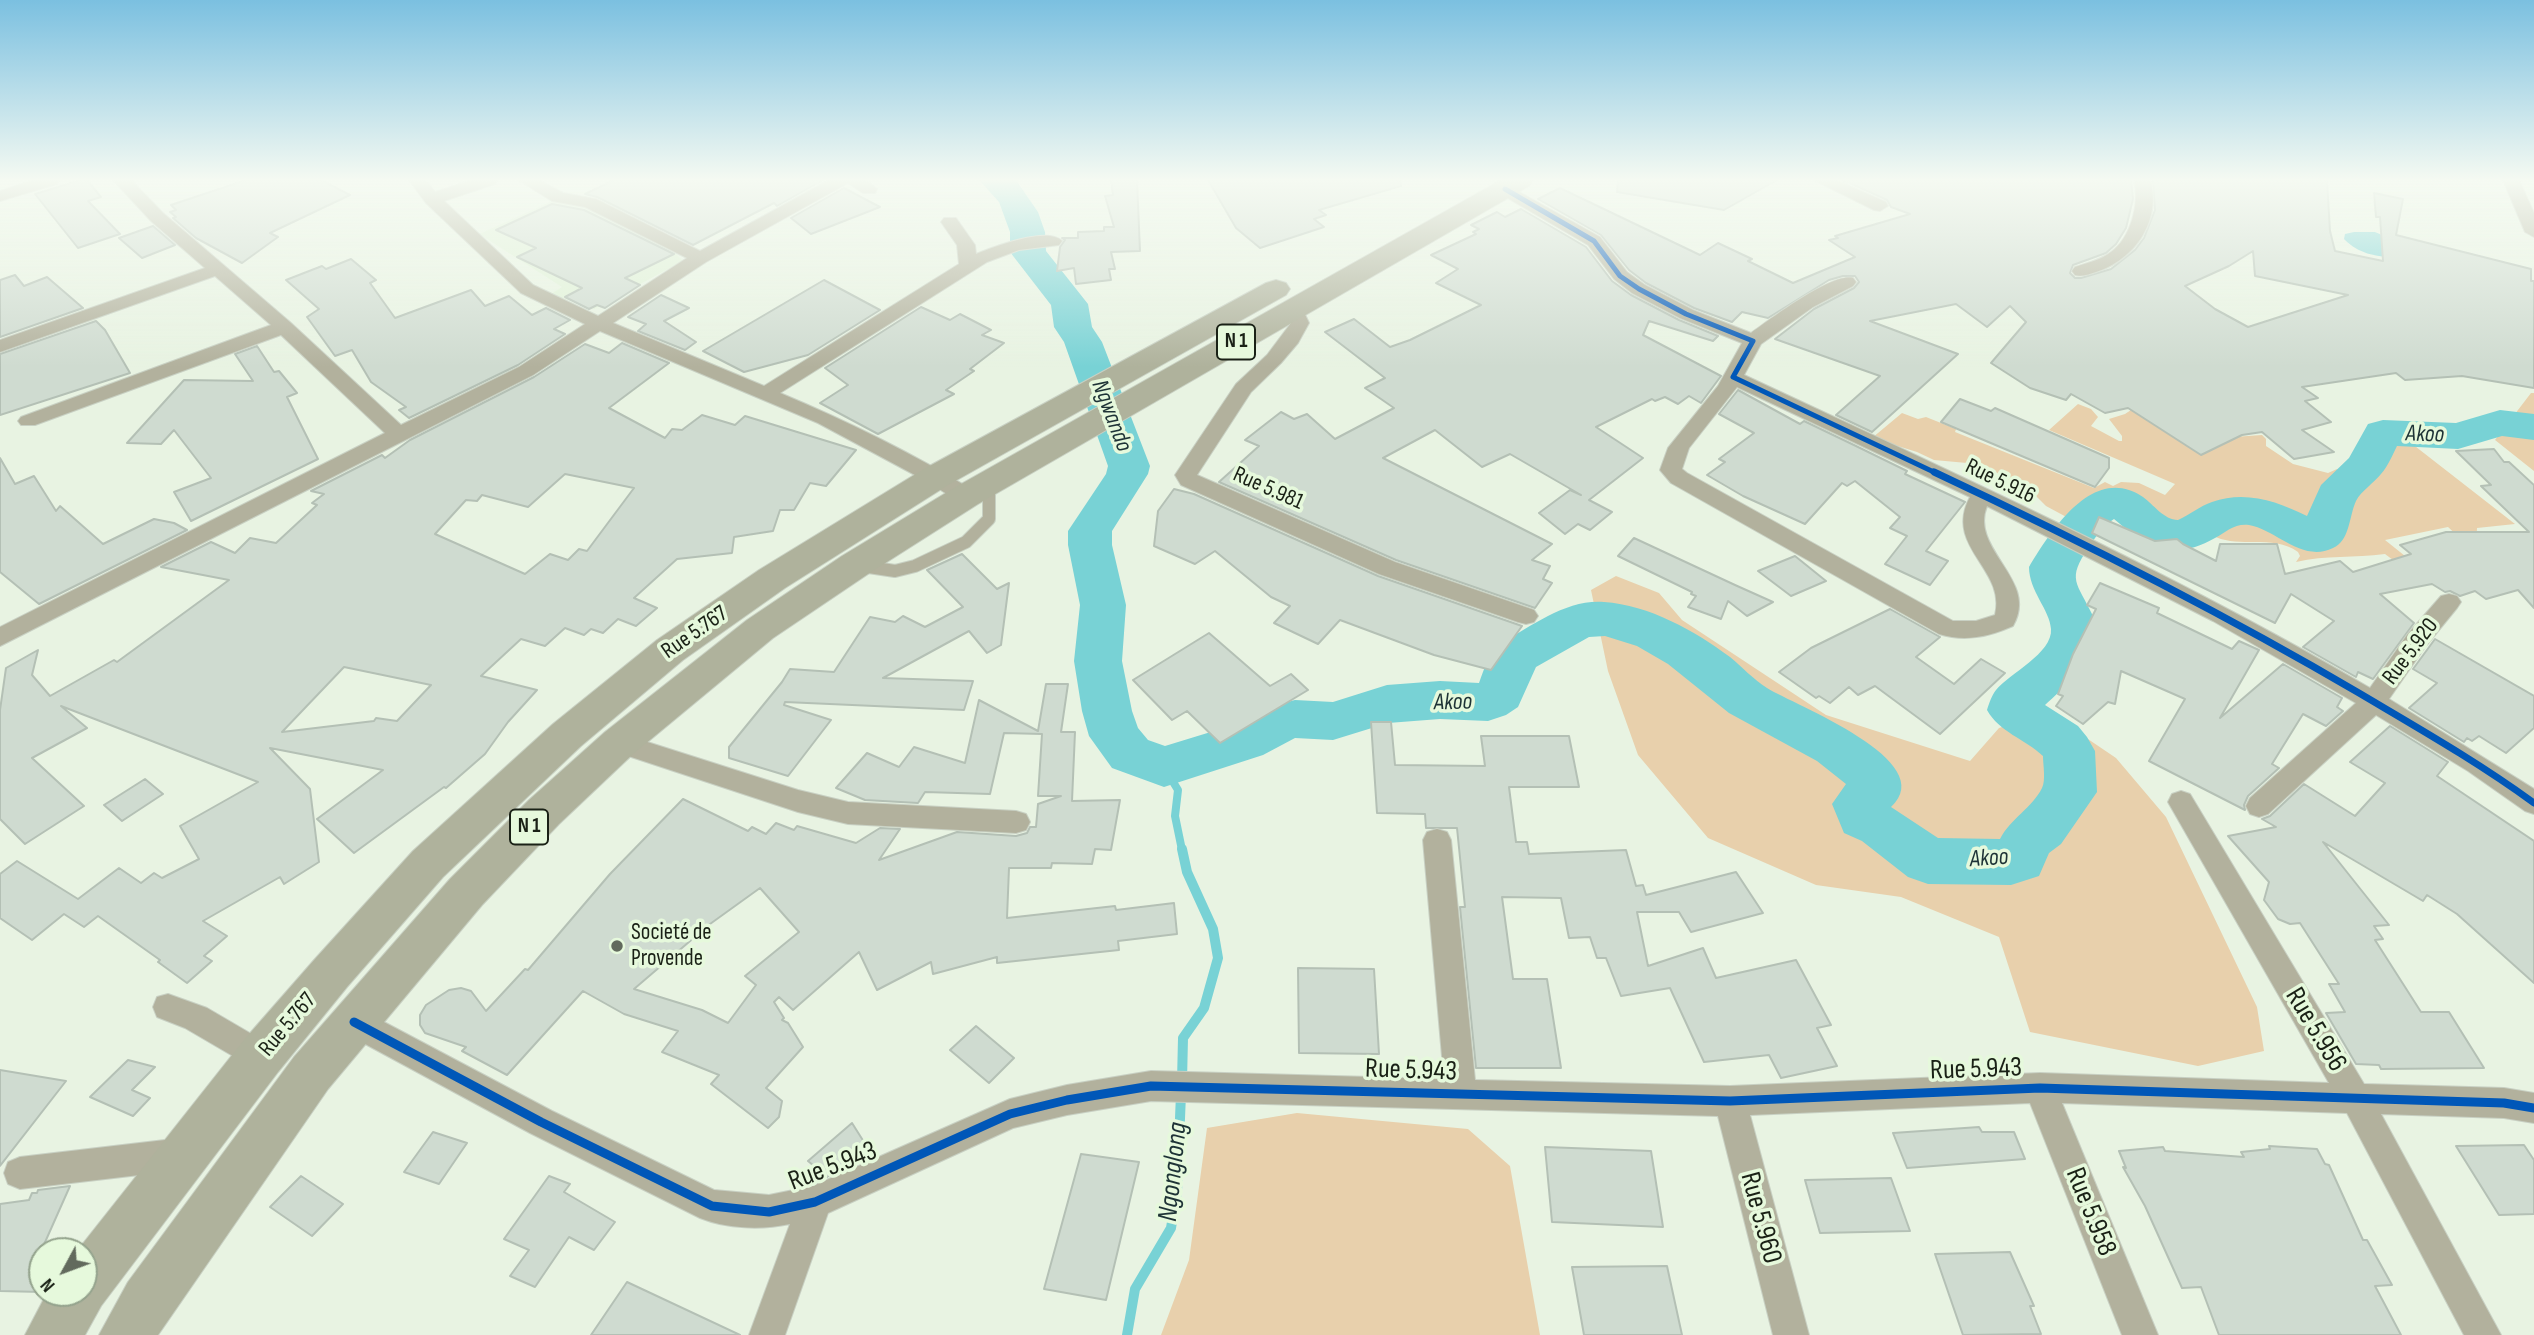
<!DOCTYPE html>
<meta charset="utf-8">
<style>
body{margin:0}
#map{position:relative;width:2534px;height:1335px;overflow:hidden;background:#e8f3e2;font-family:"Sofia Sans Condensed",sans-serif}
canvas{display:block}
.north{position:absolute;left:28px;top:1237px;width:70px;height:70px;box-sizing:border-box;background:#e6f9dc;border:2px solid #94a38d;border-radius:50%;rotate:229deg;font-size:19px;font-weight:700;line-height:28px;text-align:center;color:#1a2116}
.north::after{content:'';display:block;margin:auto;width:24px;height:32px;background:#626a5d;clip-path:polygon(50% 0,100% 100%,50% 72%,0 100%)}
</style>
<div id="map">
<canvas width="2534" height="1335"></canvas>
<div class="north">N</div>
</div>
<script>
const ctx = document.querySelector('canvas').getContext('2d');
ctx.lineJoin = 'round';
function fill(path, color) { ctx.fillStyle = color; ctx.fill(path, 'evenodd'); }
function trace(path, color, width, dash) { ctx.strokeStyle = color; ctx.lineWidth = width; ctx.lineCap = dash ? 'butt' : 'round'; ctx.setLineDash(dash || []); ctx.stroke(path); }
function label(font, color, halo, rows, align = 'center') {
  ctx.font = font + ' "Sofia Sans Condensed",sans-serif'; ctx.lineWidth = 7; ctx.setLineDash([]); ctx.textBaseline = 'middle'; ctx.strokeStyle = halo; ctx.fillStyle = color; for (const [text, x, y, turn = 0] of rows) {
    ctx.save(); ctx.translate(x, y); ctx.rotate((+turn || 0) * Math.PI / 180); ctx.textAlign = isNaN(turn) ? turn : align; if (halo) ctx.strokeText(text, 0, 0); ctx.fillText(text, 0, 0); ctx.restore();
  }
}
const built = new Path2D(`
 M554,200L579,201L664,242L683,261L594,309L551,294L562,287L479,234Z`);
const green = new Path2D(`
 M2531,393H2534V471L2495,440Z
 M2078,404L2091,409L2098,417L2091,426L2119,441H2122V436L2109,419L2125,414L2140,404L2234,437L2262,435L2266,439V446L2293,464L2328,473L2337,469L2350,473L2335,486L2319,524L2315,527C2287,516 2257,500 2226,508C2208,513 2189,528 2170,524C2148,521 2135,495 2113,494C2098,494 2083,511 2072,520L2046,506L2035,495L1997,473L1967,463L1934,460L1917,452L1872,438L1902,413L1918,419L1926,417L1956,429L1955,432L2094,488L2105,482L2113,486L2121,482L2139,483L2165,495L2175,484L2049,430Z
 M2404,441L2411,443L2515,524L2477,528L2476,553L2448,527L2385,540L2415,564L2393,560L2385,554C2354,558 2326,555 2296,562L2300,556L2298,552C2272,533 2238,550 2212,535L2217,525C2228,521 2237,515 2249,515C2274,516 2298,544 2326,543L2331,539L2337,508L2342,501L2364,482L2390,448Z
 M1616,576L1659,593L1682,620L1826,715L1970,761L1999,728L2048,712L2116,758L2166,817L2257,1007L2264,1051L2198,1066L2030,1032L1999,937L1901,897L1816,885L1708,838L1638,755L1608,671L1591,590Z
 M1297,1113L1468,1129L1510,1166L1540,1335H1161L1189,1260L1207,1128Z`);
const water = new Path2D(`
 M2354,232H2375L2401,243L2396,258C2374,256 2359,254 2344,239L2345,234Z`);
const streamFar1 = new Path2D(`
 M1164,767L1178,790L1175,816L1182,850`);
const stream = new Path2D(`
 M1182,849L1187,872L1213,929L1218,958L1204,1008L1183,1038L1182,1081
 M1127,1335L1135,1289L1171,1228L1177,1191L1181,1094`);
const river = new Path2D(`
 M979,180H1016L1038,212L1045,232L1046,251L1088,304L1092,327L1102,342L1150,466L1148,474L1112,531V545L1126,605L1122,661L1132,711L1138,728L1148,740L1165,746L1227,727L1264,708L1295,700L1333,702L1387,685L1440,681L1479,683C1485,668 1488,652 1502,643C1533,625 1567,599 1604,602C1649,605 1695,631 1730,657C1742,667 1753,679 1767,688C1794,705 1942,761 1891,807L1938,838L2000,839C2011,818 2032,808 2042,788C2046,780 2043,765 2043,756C2025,739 1999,732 1987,710C1989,703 1992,695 1996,690C2009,674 2053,653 2051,629C2050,610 2029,591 2029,567C2051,531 2093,463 2143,497C2153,504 2164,520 2178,520C2189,515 2200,506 2212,502C2245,490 2277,501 2307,516L2321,485L2349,458L2368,424L2383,420L2456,423L2500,410L2534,414V440L2502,436L2458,449L2397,446C2392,456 2388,466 2381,474C2374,483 2361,491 2356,501C2349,516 2350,541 2333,548C2302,563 2277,530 2249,525C2235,523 2226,532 2215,538C2174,562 2146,546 2114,519C2103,526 2096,536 2089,547C2066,580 2077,582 2093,616C2095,620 2098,626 2099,631C2099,656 2063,689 2045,705L2078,726L2087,737L2095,751L2097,792L2061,844L2049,853L2039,876L2011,885L1928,884L1908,877L1862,841L1844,833L1832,804L1846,784L1817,761L1729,713L1668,664L1637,646L1605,636L1589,637L1536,667L1518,707L1506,715L1488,721L1440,719L1388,723L1333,740L1295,738L1263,755L1164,787L1112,768L1089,736L1082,711L1074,661L1080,605L1068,545V531L1106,474L1108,466L1064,342L1054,327L1051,305L1010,252V232L999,202Z`);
const building = new Path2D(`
 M81,180H87L101,197L88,201L120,234L78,248L35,194Z
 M246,180H321L350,195L270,233L278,237L242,263L196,238L173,218L176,217L170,212L176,210L171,205Z
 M614,180H823L777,206L774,203L693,245L597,197L585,194Z
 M1111,180H1137L1140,251L1111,252L1115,269H1109L1111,280L1076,284L1074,268L1057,271L1060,247L1065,240L1062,238H1078V232L1104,231V227H1114L1105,196L1113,195Z
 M1208,180H1400L1401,186L1319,210L1326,215L1314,219L1324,227L1260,248L1236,228Z
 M1618,180H1777L1724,210L1617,192Z
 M1843,180H2131L2133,199L2126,228L2116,244L2106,253L2073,265L2070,273L2075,278H2081L2111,269L2135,250L2144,238L2155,210L2153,180H2327L2330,231L2335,251L2383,261L2380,217H2376L2374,193L2403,199L2396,235L2531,269V281H2534V388L2462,376L2405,380L2396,373L2302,387L2318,398L2305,401L2331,422L2302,430L2334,452L2294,459L2262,432L2242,435L2201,455L2128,408L2105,413L2071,394L2066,400L2030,388L1991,363L2026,322L2010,306L1987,327L1956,304L1870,321L1958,354L1872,432L1836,415L1880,376L1775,339L1814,309L1854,288L1859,282L1855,276H1843L1829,280L1768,318L1742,312L1732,322L1694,308L1646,283L1629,270L1601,235L1538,199L1560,188L1700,255L1718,243L1752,259L1748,261L1793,283L1855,257L1829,240L1838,238L1835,236L1910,214L1891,207L1887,200ZM2253,251L2255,276L2348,295L2248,327L2215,309L2185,286L2229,266Z
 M844,188L880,207L811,234L791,218Z
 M552,204L584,210L674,254L625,278L640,285L605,308L597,305L589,309L565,297L582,288L517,257L536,248L496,230Z
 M1521,209L1586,247L1612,281L1631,295L1679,320L1718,336L1713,341L1649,321L1643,335L1721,376L1701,403L1689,396L1678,404L1665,397L1655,401L1652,399L1596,427L1643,458L1589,500L1612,512L1590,530L1578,524L1565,534L1539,513L1570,490L1581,495L1510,454L1482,467L1435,430L1383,458L1552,544L1532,560L1550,566L1543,579L1552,583L1535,608L1396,560L1219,482L1259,446L1245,440L1281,412L1294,419L1307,414L1335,439L1394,408L1365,388L1385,378L1325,332L1354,319L1390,347L1410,340L1481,305L1436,283L1458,269L1431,255L1476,234L1473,232L1479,229L1471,225L1497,212L1505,217Z
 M153,226L175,245L142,258L119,238Z
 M351,259L376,280L370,283L395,318L471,290L485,306L509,296L532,315L546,308L570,320L554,329L565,334L518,365L409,418L399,410L406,407L371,382L352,350L335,356L307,317L319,309L286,280L322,266L326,269Z
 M15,275L24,286L47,277L83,308L0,337V280Z
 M824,280L880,310L808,355L744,372L703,351Z
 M661,295L689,308L664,321L696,342L685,350L638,331L646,324L628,317Z
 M921,307L950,320L960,314L991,330L982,335L1004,343L970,369L974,371L946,390L954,394L878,434L820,403L848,385L825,368Z
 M96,321L105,330L130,373L0,415V354Z
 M622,343L669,363L609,408L665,438L672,429L682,430L702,415L735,425L745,416L856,450L826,486L810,483L794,510H780L773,531L734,537L732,553L677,559L634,598L657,608L636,626L618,619L603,633L591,629L584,635L565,628L545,646L521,639L481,676L537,690L508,722L485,754L446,788L444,787L354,853L317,819L383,770L270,748L310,789L319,862L284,884L280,877L203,921L227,936L204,956L212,961L187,983L158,962L160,960L98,916L84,927L64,914L32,940L0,918V874L17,861L78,899L119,868L141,883L154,873L162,878L199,859L180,826L258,782L61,706L87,728L32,758L84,806L25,844L0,819V710L6,668L38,650L32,675L50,696L114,660L117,662L229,580L161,567L211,542L235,553L250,538L276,543L317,505L312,503L324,494L311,491L382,455L385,458L410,440L534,377L585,344L609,353ZM565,474L634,488L587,551L579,549L568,560L550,554L525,574L435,534L466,500L477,501L482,495L528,507ZM344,667L431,685L397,721L376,718L374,721L282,732Z
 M257,346L274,372L279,371L297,393L287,397L318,459L191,521L174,492L211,478L174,430L161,444L127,443L184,380L253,381L235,354Z
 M1738,390L1800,424L1804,421L1856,446L1907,471L1905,474L1965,502L1926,551L1948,561L1930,585L1885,564L1907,536L1890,528L1900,517L1855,481L1847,486L1842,483L1805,524L1743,496L1707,475L1725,462L1719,459L1754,433L1719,414Z
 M1960,399L1991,411L1995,408L2109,458V468L2095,487L1941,422Z
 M2494,449L2504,462H2509L2534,485V608L2518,590L2486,599L2475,591L2460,596L2450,591L2445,592L2432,584L2380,594L2414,623L2373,679L2358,672L2356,677L2303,647L2334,621L2291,594L2275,623L2092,533L2099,517L2155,541L2177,539L2183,544L2216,561L2220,544H2277L2285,574L2340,561L2353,572L2411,554L2400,545L2446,532H2529L2481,486L2491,485L2456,451Z
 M0,458L15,484L34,476L56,511L60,506L103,544L154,519L174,523L187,530L39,604L0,572Z
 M1174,489L1194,494L1378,576L1522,626L1491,670L1434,655L1340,620L1318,644L1274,623L1290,606L1271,597L1215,551L1195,564L1154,546L1158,511Z
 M1634,538L1735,585L1773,602L1747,616L1728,601L1721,619L1688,607L1696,596L1691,594L1692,592L1618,556Z
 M962,554L997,589L1009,583L1001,645L987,653L969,631L883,678L973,681L964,710L785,702L784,705L831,720L788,776L729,758V747L782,682L790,669L834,672L870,617L895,622L903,616L925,627L963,607L927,570Z
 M1795,556L1826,581L1791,596L1758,571Z
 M2100,583L2159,608L2157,613L2232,649L2239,641L2259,650L2220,718L2283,664L2342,698L2337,707L2343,711L2326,726L2303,714L2272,764L2279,768L2248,796L2244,805L2245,810L2149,761L2185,699L2121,671L2115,704L2108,702L2083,724L2056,706L2063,696L2058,694L2073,654L2096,609L2087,605Z
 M1890,609L1940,637L1916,657L1954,684L1981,659L2005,673L1940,734L1875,686L1858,695L1849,687L1830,703L1819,696L1816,698L1779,672L1811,648Z
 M1209,633L1270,686L1291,674L1308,690L1220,743L1187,711L1172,720L1133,680Z
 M2435,639L2534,696V728L2506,753L2479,736L2472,741L2467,738L2464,742L2409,708L2437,683L2413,669Z
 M1046,684H1068L1061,732H1075L1072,801L1120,800L1111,850L1095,849L1092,864L1052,863L1051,868H1009L1007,918L1115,906L1116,910L1174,903L1177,934L1118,941L1119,950L997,963V957L933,974L931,962L877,990L859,952L793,1010L779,997L774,1002L784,1018L782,1020L788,1023L803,1047L766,1088L782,1101L779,1117L768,1128L711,1084L719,1075L662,1052L678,1031L624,1014L583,991L507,1075L462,1051L466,1047L425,1033L420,1025V1015L426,1005L449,990L461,988L471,991L486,1011L525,969L528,970L610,874L683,799L748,831L752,827L766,834L776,823L794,830L797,826L856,843L880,828L900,829L879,860L957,832L1016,836L1027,833L1030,827H1036L1038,804L1061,796H1038L1042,734L1004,733L990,794L925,792L918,803L865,800L836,788L867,753L899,767L914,747L965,763L979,700L1038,731ZM760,888L799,932L745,976L756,985L728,1023L702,1010L634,989L710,924Z
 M1371,722H1391L1395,765L1485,766L1481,736H1569L1579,787H1509L1516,842H1527L1529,854L1626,850L1636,886L1643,885L1646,895L1736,872L1763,913L1691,932L1679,912H1637L1648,966L1703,948L1716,978L1796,960L1831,1025L1817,1028L1837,1066L1781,1078L1769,1055L1704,1062L1670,988L1621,996L1606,958H1597L1590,937L1569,938L1561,898L1502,897L1513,979H1547L1561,1068H1476L1460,907H1465L1457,828H1426L1425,814L1377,813Z
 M2390,726L2448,762L2437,776L2534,841V983L2457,914L2427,895L2423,901L2323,842L2389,925L2374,926L2383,939L2375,940L2421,1012H2449L2484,1068L2381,1069L2379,1065L2356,1064L2326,1013L2345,1012L2329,984H2339L2300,923L2290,924L2278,919L2264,900L2269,882L2228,836L2276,827L2262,819L2270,816L2304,784L2355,816L2385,783L2350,762Z
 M145,779L163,794L122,821L104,805Z
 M1298,968L1374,969L1379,1054L1299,1053Z
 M976,1026L1014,1058L989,1083L950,1050Z
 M128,1060L155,1067L132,1090L150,1098L133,1116L90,1097Z
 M0,1070L66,1081L0,1166Z
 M852,1123L869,1150L827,1177L808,1161Z
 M1979,1127L1982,1132H2014L2025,1159L1907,1168L1893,1133Z
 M433,1132L467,1143L439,1184L404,1172Z
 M2524,1145L2534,1160V1214L2499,1215L2456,1146Z
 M2269,1146L2317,1149L2325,1164L2329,1165L2363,1240H2367L2392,1285L2375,1286L2401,1335H2219L2201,1287L2182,1288L2145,1206L2123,1167L2126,1168L2119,1151L2163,1147L2165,1151L2244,1157L2241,1152L2270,1149Z
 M1545,1147L1651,1151L1663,1227L1552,1222Z
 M1081,1154L1139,1162L1106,1300L1044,1289Z
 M301,1176L343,1204L312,1236L270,1207Z
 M549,1176L570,1184L564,1192L615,1222L594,1250L569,1237L535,1287L510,1276L529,1250L504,1239Z
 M1891,1178L1910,1231L1820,1233L1805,1180Z
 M70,1186L42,1249V1292L0,1291V1204L29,1200L32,1193H37L38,1190Z
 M2010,1252L2034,1306H2030L2041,1334L1963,1335L1935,1254Z
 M1667,1266L1682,1335H1584L1572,1267Z
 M627,1282L740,1335H591Z`);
const service = new Path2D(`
 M862,566L895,571L915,566L966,542L989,519V484`);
const minor = new Path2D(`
 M33,180H59L57,184L0,201V191Z
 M113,180H131L163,213L291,323L401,425L519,367L585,324L521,293L426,203L409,180H426L435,192L472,180H497L495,184L444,201L533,285L598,316L687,258L585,207L552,201L518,180H539L563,193L596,199L700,251L829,180H866L877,189L875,193H863L848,183L706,262L613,323L764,386L959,264L957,245L941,222L944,218H956L975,245L976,254C993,247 1048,226 1062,241L1059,245L1019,250L987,262L780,393C847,421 912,453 974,491L977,496L974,501H958L928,482L818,423L600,331L533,375L0,646V627L385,433L281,335L35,425H21L18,421L21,417L271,325L215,276L0,352V340L205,268L151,221Z
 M1814,180H1836L1886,202L1888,206L1880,211L1874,210Z
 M2134,180H2150C2162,221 2134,260 2096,272C2089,274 2083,277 2075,275L2072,271L2075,267C2087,263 2101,260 2111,252C2131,238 2140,203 2134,180Z
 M2503,180H2519L2534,213V237L2525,232Z
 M1505,184L1600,237L1627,272L1645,285L1693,310L1751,333C1771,319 1831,273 1853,278L1856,282L1853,286L1813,307L1761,344L1744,375C1956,474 2168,570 2370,688L2407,635L2441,596L2449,594L2457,596L2461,602L2457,608L2425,647L2389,699L2534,789V814L2525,811L2468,771L2376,715L2268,814L2259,817L2250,814L2246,806L2250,798L2356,703L2213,621L1987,506C1969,550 2040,580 2013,626C1988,637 1965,642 1939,634L1671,483L1660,470L1668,448L1718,386L1742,343L1680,318L1632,293L1614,279L1588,245L1499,193L1497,189ZM1737,387L1970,497C1943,547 2007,569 1995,615L1976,621H1953L1687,473L1682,469L1689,448Z
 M1294,304L1301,306L1309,323L1298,343L1281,363L1251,392L1197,475L1395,562L1534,610L1538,616L1534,622L1526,624L1518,622L1379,574L1181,485L1175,475L1236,384L1267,355L1291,323L1285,310Z
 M619,733L798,790L848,802L1016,811L1026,814L1030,822L1026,830L1016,833L848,824L798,812L610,750L606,743L610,736Z
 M2181,791L2190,794L2364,1084L2504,1088L2534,1093V1123L2504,1118L2381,1114L2501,1335H2464L2347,1113L2062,1103L2158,1335H2122L2030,1103L1750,1115L1809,1335H1773L1718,1116L1151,1101L1067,1115L1013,1128L828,1213L785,1335H749L790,1224C762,1230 727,1229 700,1218L530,1133L343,1032L339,1022L343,1012L354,1008L365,1012L552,1111L714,1190L769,1195L813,1186L1010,1099L1067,1085L1151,1071L1444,1079L1423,840L1427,832L1437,829L1447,832L1451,840L1475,1080L1730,1086L2040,1073L2329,1083L2168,802L2172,794Z
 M168,994L207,1008L272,1046L276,1056L272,1066L261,1070L250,1066L185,1028L157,1017L153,1007L157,997Z
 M182,1138L193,1143L198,1154L193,1165L182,1170L20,1189L8,1184L4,1173L8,1162L20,1157Z`);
const trunk = new Path2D(`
 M1501,180H1533L1529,186L978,504L868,574L773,638L633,754L559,824L482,905L328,1089L158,1335H99L128,1282L294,1057L450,879L529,800L605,732L747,620L842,556L954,488Z
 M1276,280L1286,283L1290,289L1286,295L948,485L785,588L683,660L581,746L443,877L347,987L278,1072L101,1306L85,1335H25L47,1293H84V1251H77L244,1040L315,959L413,851L553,724L657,640L759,570L924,469L1266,283Z`);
const cyclewayFar2 = new Path2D(`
 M1505,189L1594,241L1620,276L1639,289L1686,314L1753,341L1733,377L1938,474`);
const cyclewayFar1 = new Path2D(`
 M1934,472C2079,540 2221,612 2359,693C2418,728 2478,762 2534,803`);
const cycleway = new Path2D(`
 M354,1022L541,1122L712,1206L769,1212L815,1202L1010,1114L1067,1100L1151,1086L1730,1101L2040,1088L2504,1103L2534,1108`);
const markers = [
 [617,946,7,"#626a5d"]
];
const shields = [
 [1236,342,38],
 [529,827,38]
];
const shieldNames = [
 ["N 1",1236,342],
 ["N 1",529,827]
];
const streetNames = [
 ["Rue 5.916",2000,482,26],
 ["Rue 5.981",1268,489,24],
 ["Rue 5.767",695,633,-35],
 ["Rue 5.920",2411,652,-53],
 ["Rue 5.767",288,1025,-50]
];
const poiNames = [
 ["Societé de",631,933],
 ["Provende",631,959]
];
const waterNames = [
 ["Ngwando",1111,416,69],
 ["Akoo",2425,435,2],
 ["Akoo",1453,703,-1],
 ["Akoo",1989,859,-4]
];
const nearStreetnames = [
 ["Rue 5.956",2315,1030,59],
 ["Rue 5.943",1976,1070,-2],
 ["Rue 5.943",1411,1071,2],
 ["Rue 5.943",833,1167,-21],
 ["Rue 5.958",2090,1212,68],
 ["Rue 5.960",1760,1218,75]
];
const nearWaternames = [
 ["Ngonglong",1174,1172,-84]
];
fill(built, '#dff1d6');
fill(green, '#e8d0ac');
fill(water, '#78d2d5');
trace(streamFar1, '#78d2d5', 8);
trace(stream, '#78d2d5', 10);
fill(river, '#78d2d5');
fill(building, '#cfdbd0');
trace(building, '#b4c0b5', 2);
trace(service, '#c8d0c3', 14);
trace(minor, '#c8d0c3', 2);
trace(trunk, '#c8d0c3', 2);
trace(service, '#b2b19d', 12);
fill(minor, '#b2b19d');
fill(trunk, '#afb29c');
trace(cyclewayFar2, '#0057b8', 5);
trace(cyclewayFar1, '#0057b8', 7);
trace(cycleway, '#0057b8', 9);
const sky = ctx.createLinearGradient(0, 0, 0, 367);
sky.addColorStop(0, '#7bc0e0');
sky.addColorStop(0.49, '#f5faf2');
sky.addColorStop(1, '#f5faf200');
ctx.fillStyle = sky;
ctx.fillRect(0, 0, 2534, 367);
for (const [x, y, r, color] of markers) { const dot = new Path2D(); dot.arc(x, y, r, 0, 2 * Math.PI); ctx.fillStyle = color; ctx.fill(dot); trace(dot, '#e6f9dc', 2.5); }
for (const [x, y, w] of shields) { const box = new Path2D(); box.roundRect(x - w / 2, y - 17.5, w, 35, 5); ctx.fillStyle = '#e6f9dc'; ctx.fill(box); trace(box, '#1a2116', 2); }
label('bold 21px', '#1a2116', null, shieldNames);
label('23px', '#1a2116', '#e6f9dc', streetNames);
label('23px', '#1a2116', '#e6f9dc', poiNames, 'left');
label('italic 24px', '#1e3336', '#e6f9dc', waterNames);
label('28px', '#1a2116', '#e6f9dc', nearStreetnames);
label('italic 28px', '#1e3336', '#e6f9dc', nearWaternames);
</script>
